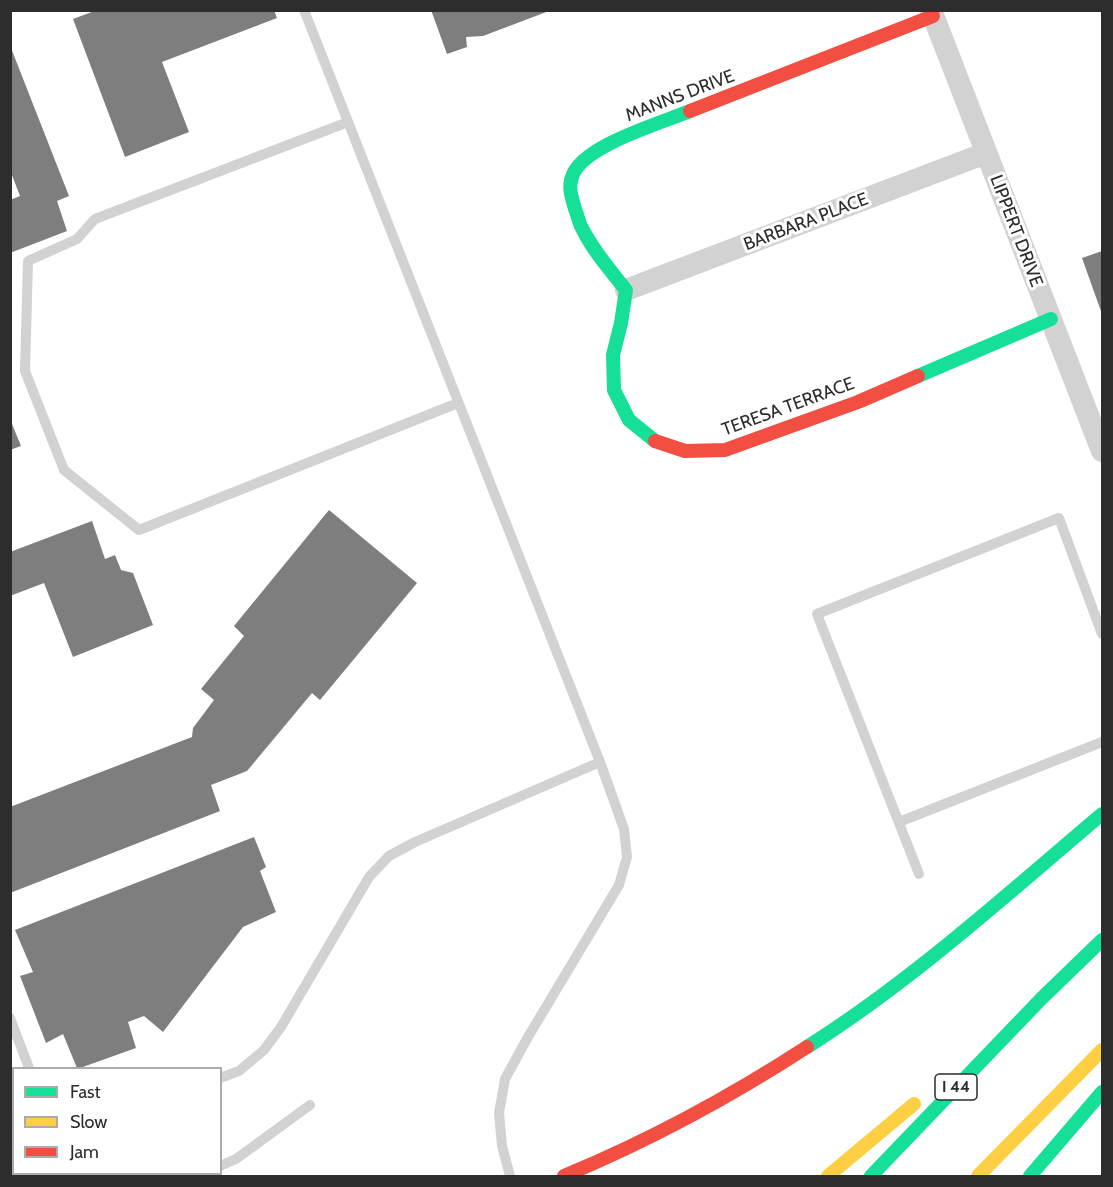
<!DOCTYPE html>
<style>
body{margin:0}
#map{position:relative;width:1113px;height:1187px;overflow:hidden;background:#fff;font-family:Cabin,sans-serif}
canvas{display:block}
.frame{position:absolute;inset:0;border:12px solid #2d2d2d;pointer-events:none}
.legend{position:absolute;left:12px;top:1067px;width:210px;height:108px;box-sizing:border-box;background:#fff;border:2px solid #ababab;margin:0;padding:8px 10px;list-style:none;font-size:18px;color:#2d2d2d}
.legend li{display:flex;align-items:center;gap:12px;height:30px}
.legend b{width:30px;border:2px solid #ababab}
</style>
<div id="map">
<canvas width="1113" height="1187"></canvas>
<div class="frame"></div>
<ul class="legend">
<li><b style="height:8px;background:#16e098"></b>Fast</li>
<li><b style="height:8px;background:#ffcf43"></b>Slow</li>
<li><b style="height:8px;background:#f24e42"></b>Jam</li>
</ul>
</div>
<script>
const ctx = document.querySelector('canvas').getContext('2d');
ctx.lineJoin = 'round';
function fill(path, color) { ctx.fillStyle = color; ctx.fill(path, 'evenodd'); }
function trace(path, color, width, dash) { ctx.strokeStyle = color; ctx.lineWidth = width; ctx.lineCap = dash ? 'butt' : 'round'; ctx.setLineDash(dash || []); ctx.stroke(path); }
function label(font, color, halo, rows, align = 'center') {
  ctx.font = font + ' Cabin,sans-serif'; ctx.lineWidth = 6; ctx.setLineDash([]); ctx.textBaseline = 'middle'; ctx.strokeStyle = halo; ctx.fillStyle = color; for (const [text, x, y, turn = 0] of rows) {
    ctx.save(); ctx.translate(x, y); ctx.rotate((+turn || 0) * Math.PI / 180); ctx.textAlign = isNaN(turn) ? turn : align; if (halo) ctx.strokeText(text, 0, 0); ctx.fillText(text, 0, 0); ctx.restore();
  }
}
const building = new Path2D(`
 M97,10H274L277,18L162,62L189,132L125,157L73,19Z
 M431,10H549V11L483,36L466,37L467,47L447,54Z
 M11,48L69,196L57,201L67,231L10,253V200L20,196L10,170Z
 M1102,251V314L1082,258Z
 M10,419L21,446L10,450Z
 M329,510L417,583L320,700L312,693L247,771L211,785L220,811L10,893V807L192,737L193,728L214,700L201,689L244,636L234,626Z
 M92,521L105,559L115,555L121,570L133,573L153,625L73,657L44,583L10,596V552Z
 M254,837L266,867L260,871L276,912L243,927L163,1032L144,1016L128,1022L136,1048L80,1068H77L63,1034L46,1043L20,976L33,972L15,930Z`);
const lane = new Path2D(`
 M304,10L600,762L624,829L627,857L619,885L528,1037L505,1079L499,1113L502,1146L510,1176
 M348,122L95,219L77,239L28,261L25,371L64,470L139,530L458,403
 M899,822L1102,742
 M919,874L817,614L1059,518L1102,634
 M10,1018L29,1068
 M220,1078L239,1071L264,1050L281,1027L369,877L389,856L415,842L600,762
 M220,1166L236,1159L310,1105
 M10,1170L14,1168
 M69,1174L70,1176
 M194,1176L201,1174`);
const street = new Path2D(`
 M931,10L1102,451
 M626,290L986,153`);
const fast = new Path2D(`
 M918,376L1051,319
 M655,441L629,420L614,390L613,355L621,323L626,290C611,271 594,252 583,230C579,224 578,216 575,209C572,198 568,188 572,177C581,146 661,123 690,111
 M807,1047C913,980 1006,895 1102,814
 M871,1176L1042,998L1102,940
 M1030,1176L1102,1092`);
const slow = new Path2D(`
 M828,1176L914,1104
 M978,1176L1102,1050`);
const jam = new Path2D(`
 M690,111L933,16
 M655,441L685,451L725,450L858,402L918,376
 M564,1176C648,1141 730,1097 807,1047`);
const shields = [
 [956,1087,42]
];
const shieldNames = [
 ["I 44",956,1087]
];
const streetNames = [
 ["MANNS DRIVE",680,96,-21],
 ["BARBARA PLACE",806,222,-21],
 ["LIPPERT DRIVE",1016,231,69],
 ["TERESA TERRACE",788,407,-20]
];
fill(building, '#7e7e7e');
trace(lane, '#d2d2d2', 10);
trace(street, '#d2d2d2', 22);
trace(fast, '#16e098', 14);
trace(slow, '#ffcf43', 14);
trace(jam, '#f24e42', 14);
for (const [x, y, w] of shields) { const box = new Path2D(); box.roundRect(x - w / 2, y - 13, w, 26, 4.5); ctx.fillStyle = '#fff'; ctx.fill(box); trace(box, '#2d2d2d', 1.5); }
label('bold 16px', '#2d2d2d', null, shieldNames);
label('18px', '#2d2d2d', '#fff', streetNames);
</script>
